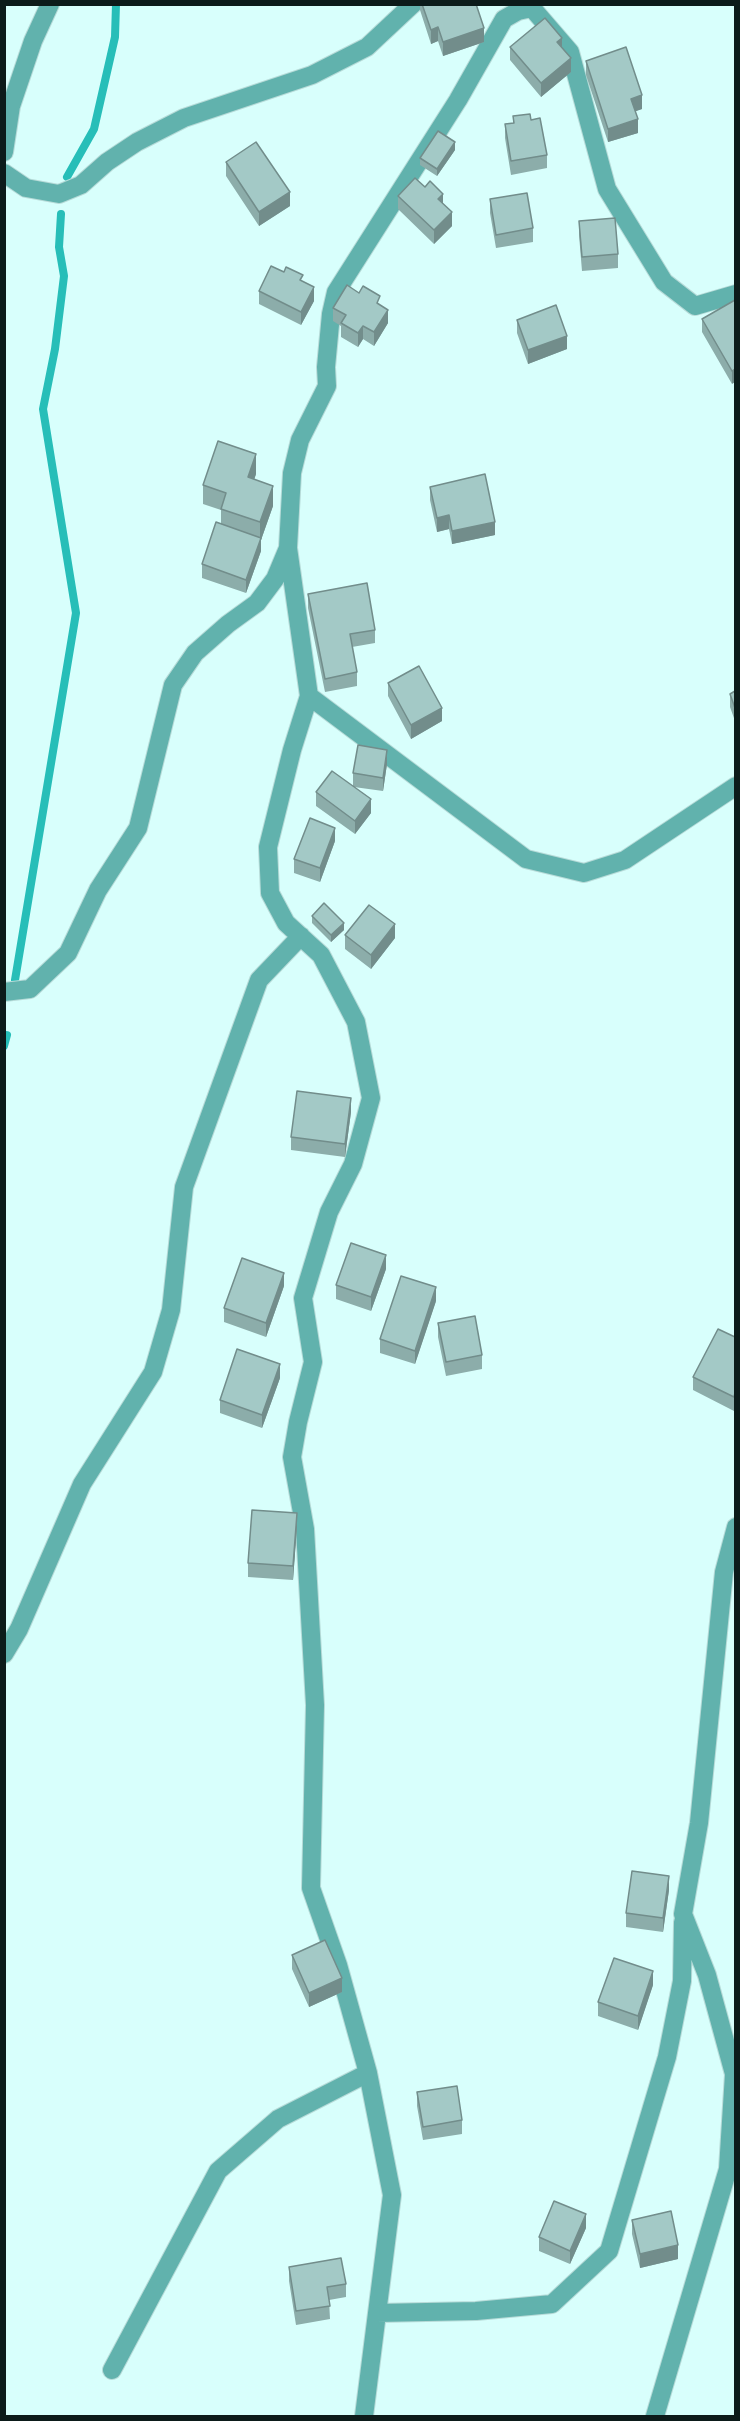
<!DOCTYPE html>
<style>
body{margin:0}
#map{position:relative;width:740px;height:2421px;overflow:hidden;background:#d8fffc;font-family:"IBM Plex Sans",sans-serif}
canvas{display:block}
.frame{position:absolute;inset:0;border:6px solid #0c1b1a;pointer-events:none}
</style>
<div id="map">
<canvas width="740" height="2421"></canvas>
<div class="frame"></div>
</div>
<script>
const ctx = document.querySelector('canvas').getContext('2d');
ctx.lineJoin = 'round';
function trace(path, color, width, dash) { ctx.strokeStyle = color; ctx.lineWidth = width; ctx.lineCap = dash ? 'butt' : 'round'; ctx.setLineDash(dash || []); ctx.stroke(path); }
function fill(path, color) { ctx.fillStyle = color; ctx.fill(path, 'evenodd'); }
const stream = new Path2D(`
 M67,177L94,129L115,37L116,4
 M15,980L76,613L43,409L55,349L64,276L59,247L61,214
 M4,1046L7,1035`);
const minor = new Path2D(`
 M4,152L11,106L33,41L50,4
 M4,173L26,188L59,194L81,185L107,162L137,142L184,118L312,75L367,47L413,4
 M288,548L309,696L292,750L268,847L270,893L286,923L321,955L356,1022L371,1098L353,1164L329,1212L303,1298L313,1362L298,1422L292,1457L305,1529L315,1705L311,1888L338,1965L368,2073L392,2195L364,2416
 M309,696L526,859L584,873L625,860L736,786
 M4,992L30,989L68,953L98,890L138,828L173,685L195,653L228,624L257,603L275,579L288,548L292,473L300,440L327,386L326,367L331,314L336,292L458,100L504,19L518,11L532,8L570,52L607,189L664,282L695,306L736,294
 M4,1654L19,1629L82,1484L153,1372L171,1310L184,1187L259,980L301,936
 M377,2313L476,2311L552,2304L609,2251L667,2057L682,1981L683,1922
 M112,2370L218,2171L278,2119L368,2073
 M655,2416L728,2169L734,2074L707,1975L683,1914L699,1823L724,1572L736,1527`);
const wall = new Path2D(`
 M420,4H476L484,42L443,56L438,41L431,44L420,10Z
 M510,47H562L571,72L541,97L510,60Z
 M586,61L642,109L635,111L638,133L608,142L586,75Z
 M513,116L531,120L547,155V168L511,175L505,138V124L513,123Z
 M455,150L437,176L420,165V158Z
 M226,162L290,206L259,226L226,176Z
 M398,196L443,204L452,226L434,244L398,209Z
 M490,199L533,228V242L496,248L490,213Z
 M579,221L618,254V268L582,271L579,235Z
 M284,272L303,282L314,301L301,325L259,304V291Z
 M735,300L732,384L702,332V319Z
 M380,305L388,323L374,346L363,339L358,347L341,337V326L333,321V308Z
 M517,320L567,349L528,364L517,333Z
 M256,474L254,480L273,506L261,540V551L246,593L202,578V564L221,524V510L203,504V485Z
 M430,487L495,535L452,544L449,529L437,532L430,500Z
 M308,594L375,630V643L352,647L357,672V686L325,692L308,608Z
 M388,683L442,721L411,739L388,696Z
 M735,691V721L730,707V694Z
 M387,764L383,791L354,787L371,813L355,834L316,806V792L353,786V773Z
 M335,841L320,882L294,873V859Z
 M312,916L344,930L331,942L312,923Z
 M345,935L395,938L371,969L345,949Z
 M351,1112L345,1157L291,1150V1137Z
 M386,1269L371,1311L336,1299V1285Z
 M284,1286L266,1337L224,1322V1308Z
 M436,1301L415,1364L380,1353V1339Z
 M438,1323L482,1355V1369L446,1376L438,1337Z
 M735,1337L734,1411L693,1390V1377Z
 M280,1378L262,1428L220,1413V1400Z
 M297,1526L293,1580L248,1577V1563Z
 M669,1890L663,1932L626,1927V1913Z
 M292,1955L342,1992L309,2007L292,1969Z
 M653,1985L638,2030L598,2016V2002Z
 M417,2092L462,2120V2134L423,2140L417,2106Z
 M632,2220L678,2259L640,2268L632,2234Z
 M586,2228L570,2264L539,2251V2237Z
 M289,2267L346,2284V2297L329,2300L330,2319L296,2325L289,2281Z`);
const shadedWall = new Path2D(`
 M438,27V41L431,44V30Z
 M484,28V42L443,56V42Z
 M562,38V52L557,42Z
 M571,58V72L541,97V83Z
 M642,95V109L631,113V99Z
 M638,119V133L608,142V129Z
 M455,142V150L437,176V169Z
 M290,192V206L259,226V212Z
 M443,194V207L438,199Z
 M452,212V226L434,244V230Z
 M314,287V301L301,325V312Z
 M388,310V323L374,346V332Z
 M363,326V339L358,347V333Z
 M567,336V349L528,364V350Z
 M735,369V382L732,384V371Z
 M256,454V474L248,497V477Z
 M273,486V506L261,540V551L246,593V580L260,539V522Z
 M449,515V529L437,532V518Z
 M495,522V535L452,544V531Z
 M442,708V721L411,739V725Z
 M387,750V764L383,791V778Z
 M371,799V813L355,834V821Z
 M335,828V841L320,882V868Z
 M344,923V930L331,942V935Z
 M395,924V938L371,969V955Z
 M351,1098V1112L345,1157V1144Z
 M386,1255V1269L371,1311V1297Z
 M284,1273V1286L266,1337V1323Z
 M436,1287V1301L415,1364V1351Z
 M280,1364V1378L262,1428V1415Z
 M735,1393V1407L734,1411V1397Z
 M297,1513V1526L293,1580V1566Z
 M669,1876V1890L663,1932V1918Z
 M653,1971V1985L638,2030V2016Z
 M342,1978V1992L309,2007V1993Z
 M586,2214V2228L570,2264V2251Z
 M678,2245V2259L640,2268V2254Z`);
const building = new Path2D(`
 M422,4H476L484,28L443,42L438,27L431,30Z
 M545,18L562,38L557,42L571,58L541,83L510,47Z
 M626,47L642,95L631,99L638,119L608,129L586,61Z
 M530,114L531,120L540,118L547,155L511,161L505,124L514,123L513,116Z
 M438,131L455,142L437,169L420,158Z
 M256,142L290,192L259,212L226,162Z
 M415,178L425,187L430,181L443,194L438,199L452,212L434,230L398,196Z
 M527,193L533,228L496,235L490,199Z
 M615,218L618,254L582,257L579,221Z
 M271,266L284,272L286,267L303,275L300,280L314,287L301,312L259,291Z
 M347,285L359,293L363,286L380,296L377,303L388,310L374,332L363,326L358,333L341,323L346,315L333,308Z
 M735,300V369L732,371L702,319Z
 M556,305L567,336L528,350L517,320Z
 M218,441L256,454L248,477L273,486L260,522L221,509L226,493L203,485Z
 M485,474L495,522L452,531L449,515L437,518L430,487Z
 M216,522L261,538L246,580L202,564Z
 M367,583L375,630L350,634L357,672L325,679L308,594Z
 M419,666L442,708L411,725L388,683Z
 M735,691V708L730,694Z
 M358,745L387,750L383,778L353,773Z
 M332,771L371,799L355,821L316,792Z
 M310,818L335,828L320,868L294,859Z
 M324,903L344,923L331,935L312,916Z
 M369,905L395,924L371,955L345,935Z
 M297,1091L351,1098L345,1144L291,1137Z
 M351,1243L386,1255L371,1297L336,1285Z
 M242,1258L284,1273L266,1323L224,1308Z
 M401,1276L436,1287L415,1351L380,1339Z
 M475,1316L482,1355L446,1362L438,1323Z
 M718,1329L735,1337V1393L734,1397L693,1377Z
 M237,1349L280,1364L262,1415L220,1400Z
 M252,1510L297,1513L293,1566L248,1563Z
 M632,1871L669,1876L663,1918L626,1913Z
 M325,1940L342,1978L309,1993L292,1955Z
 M614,1958L653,1971L638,2016L598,2002Z
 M457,2086L462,2120L423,2127L417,2092Z
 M554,2201L586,2214L570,2251L539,2237Z
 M671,2211L678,2245L640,2254L632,2220Z
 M341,2258L346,2284L327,2287L330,2306L296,2311L289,2267Z`);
trace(stream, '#27beb8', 8);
trace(minor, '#b7dbd8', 20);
trace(minor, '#61b2ad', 18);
fill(wall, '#8cadaa');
fill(shadedWall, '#728d8b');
fill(building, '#a3c9c6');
trace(building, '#728d8b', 1.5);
</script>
